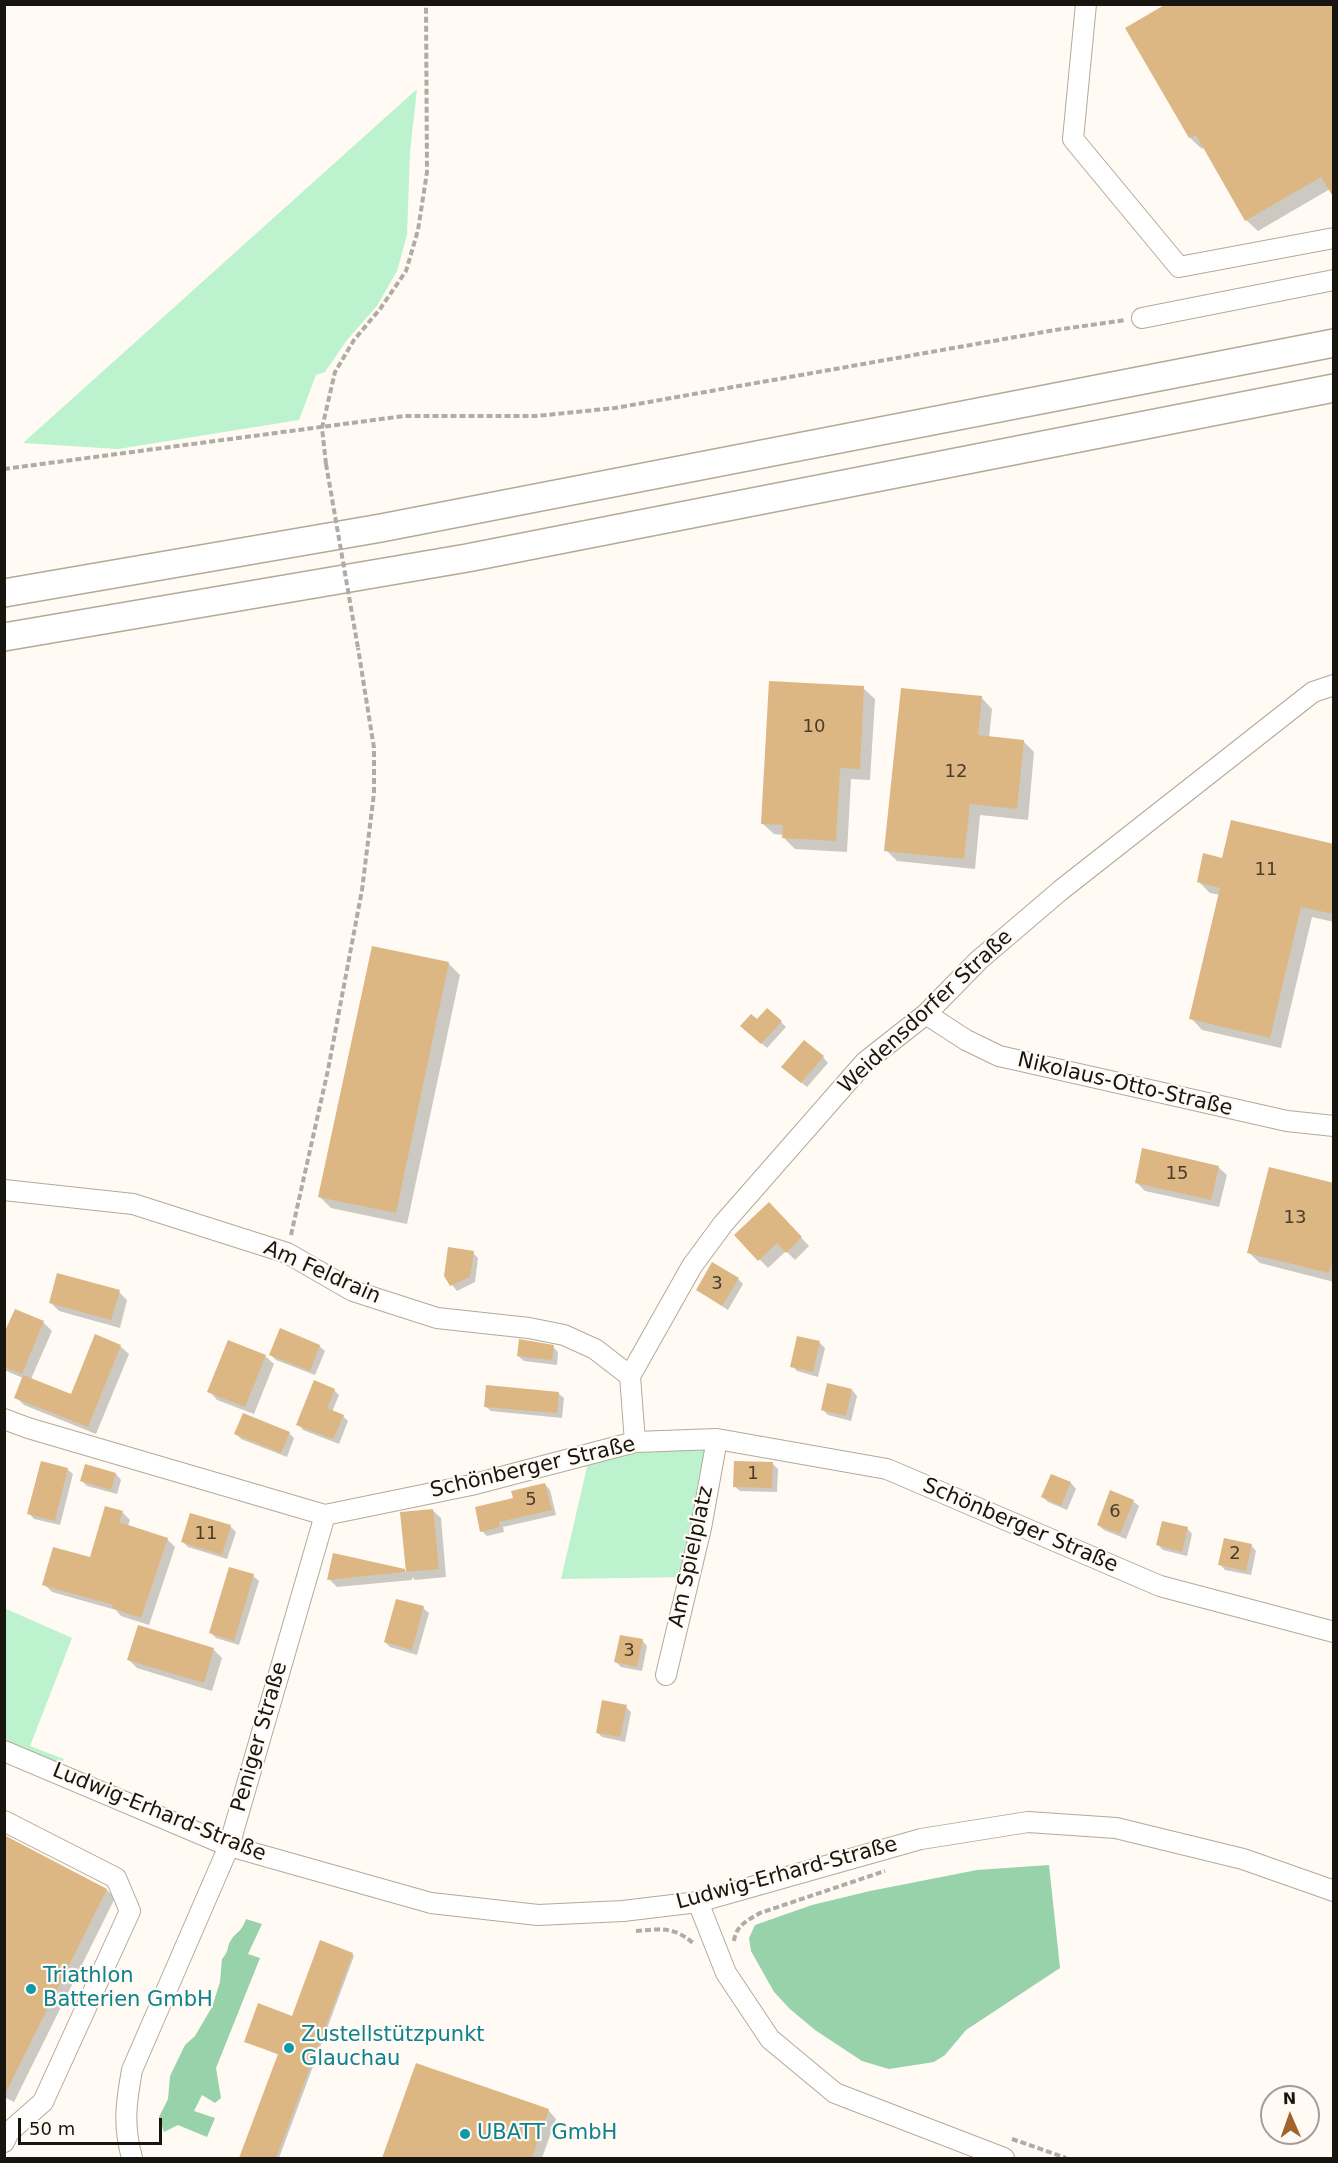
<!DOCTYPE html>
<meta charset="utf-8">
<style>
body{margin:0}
#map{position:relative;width:1338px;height:2163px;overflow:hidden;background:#fffaf3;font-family:"DejaVu Sans",sans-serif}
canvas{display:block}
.frame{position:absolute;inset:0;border:6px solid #18140e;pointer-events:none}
.north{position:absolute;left:1260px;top:2085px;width:60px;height:60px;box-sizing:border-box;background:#fffaf3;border:2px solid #a39e97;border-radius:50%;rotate:358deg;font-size:16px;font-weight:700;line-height:24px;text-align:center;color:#18140e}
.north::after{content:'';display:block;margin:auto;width:21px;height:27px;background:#a3642c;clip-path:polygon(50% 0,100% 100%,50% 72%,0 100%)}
.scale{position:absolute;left:18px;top:2118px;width:144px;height:27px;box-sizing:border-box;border:3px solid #18140e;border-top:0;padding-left:8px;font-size:18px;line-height:21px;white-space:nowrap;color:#18140e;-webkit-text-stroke:4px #fffaf3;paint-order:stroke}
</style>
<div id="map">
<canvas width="1338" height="2163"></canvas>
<div class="frame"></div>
<div class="north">N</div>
<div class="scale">50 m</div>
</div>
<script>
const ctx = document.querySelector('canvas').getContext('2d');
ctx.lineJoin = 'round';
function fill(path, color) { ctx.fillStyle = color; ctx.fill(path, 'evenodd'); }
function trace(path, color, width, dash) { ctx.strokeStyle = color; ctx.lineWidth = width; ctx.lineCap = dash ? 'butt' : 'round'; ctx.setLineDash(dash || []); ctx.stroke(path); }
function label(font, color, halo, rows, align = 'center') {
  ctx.font = font + ' "DejaVu Sans",sans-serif'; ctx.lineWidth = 4.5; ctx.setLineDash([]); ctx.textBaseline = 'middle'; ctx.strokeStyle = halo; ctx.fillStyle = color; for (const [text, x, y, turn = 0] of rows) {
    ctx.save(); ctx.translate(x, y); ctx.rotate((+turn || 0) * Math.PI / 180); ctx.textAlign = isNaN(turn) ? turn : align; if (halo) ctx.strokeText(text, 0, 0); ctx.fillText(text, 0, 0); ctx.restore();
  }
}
const green = new Path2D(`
 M417,89L410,152L407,235L397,271L377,306L347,340L325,372L316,375L299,420L118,449L23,443Z
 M717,1439L689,1577L561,1579L590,1454Z
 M4,1608L72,1638L30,1746L64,1759L61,1765L5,1742Z`);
const forest = new Path2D(`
 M1049,1865L1060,1968L966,2030L945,2055L934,2062L889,2069L862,2061L815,2030L790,2009L774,1992L751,1951L749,1938L755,1925L812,1905L870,1891L977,1870Z
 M246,1919L262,1924L248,1954L260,1958L216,2068L221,2098L215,2103L202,2095L194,2111L215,2118L207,2137L178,2125L164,2132L159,2117L168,2099L170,2076L185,2045L195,2036L212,2007L220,1982L222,1959C230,1950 226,1948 231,1940C237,1931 241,1933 246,1919Z`);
const shadow = new Path2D(`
 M1334,4L1330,189L1258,231L1246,220L1204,147L1202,149L1190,138L1127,28Z
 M863,688L875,699L870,780L851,779L847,852L795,849L784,838V835L774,834L762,823Z
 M981,697L992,709L989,738L1023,741L1034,752L1028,820L980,815L975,869L897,861L886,850Z
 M1334,846V922L1312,917L1281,1048L1202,1030L1191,1018L1220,895L1210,893L1198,881L1223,859Z
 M448,963L460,975L407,1224L331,1208L320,1197Z
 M757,1021L781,1022L786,1027L767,1048L747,1031Z
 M823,1057L828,1063L807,1087L788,1072Z
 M1218,1167L1227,1175L1219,1207L1145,1191L1136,1182Z
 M1334,1185V1282L1260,1263L1248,1252Z
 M769,1204L809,1246L795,1260L786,1251L768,1268L736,1235Z
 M473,1253L478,1258L475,1282L457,1291L452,1285Z
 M738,1279L743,1284L728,1310L698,1290Z
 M119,1292L127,1300L120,1328L59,1311L51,1303Z
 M16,1311L43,1322L52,1331L31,1379L72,1396L120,1346L129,1354L96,1434L24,1405L16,1397L23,1378L4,1370V1336Z
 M820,1343L825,1348L818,1377L797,1371L792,1366Z
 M319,1346L325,1351L315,1375L276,1360L271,1355Z
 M553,1347L558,1352L557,1365L524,1361L518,1356Z
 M265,1356L274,1364L254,1414L217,1400L209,1391Z
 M334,1390L339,1395L332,1412L343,1416L348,1421L339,1444L303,1430L298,1424Z
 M852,1390L857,1396L851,1421L828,1415L823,1410Z
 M558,1393L564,1398L562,1418L491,1411L485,1406Z
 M289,1433L294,1438L287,1457L241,1439L236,1434Z
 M773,1464L778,1469L777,1492L740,1491L734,1486Z
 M86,1466L116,1474L121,1480L117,1494L87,1486L82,1481Z
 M67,1469L73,1474L60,1525L34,1519L29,1513Z
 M1052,1476L1071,1483L1076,1489L1067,1510L1048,1502L1043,1497Z
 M545,1484L550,1490L556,1515L503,1527L504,1532L487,1536L482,1531L515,1499Z
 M1133,1501L1139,1506L1126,1539L1104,1530L1098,1525Z
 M432,1510L441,1518L446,1577L415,1580L412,1577V1580L337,1587L329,1579L404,1570L407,1573L402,1513Z
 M122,1512L130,1520L128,1526L167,1539L175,1547L149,1625L121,1616L116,1610L52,1592L44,1584L91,1559Z
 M191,1514L231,1527L236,1532L227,1559L188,1547L183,1542Z
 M1187,1528L1192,1534L1187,1556L1163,1550L1158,1545Z
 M1251,1545L1256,1551L1251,1575L1225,1570L1220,1564Z
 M253,1576L259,1581L239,1645L216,1638L211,1633Z
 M423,1608L429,1613L417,1655L390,1647L385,1642Z
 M139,1627L214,1650L222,1658L212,1691L137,1668L129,1660Z
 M642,1640L647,1646L642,1671L621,1667L616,1662Z
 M626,1707L631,1712L625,1742L602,1737L597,1732Z
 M4,1837L107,1890L115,1898L14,2102L4,2097Z
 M352,1954L354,1956L279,2158H241L279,2055L246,2041L293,2018Z
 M417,2064L548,2110L556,2119L542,2158H384Z`);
const building = new Path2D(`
 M1166,4H1334V198L1321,177L1245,221L1196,135L1189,138L1125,28Z
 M769,681L864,686L860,769L840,768L836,841L782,838L783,825L761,824Z
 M901,688L982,696L978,735L1024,740L1017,809L970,804L964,859L884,851Z
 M1231,820L1334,844V914L1301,907L1270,1038L1189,1019L1220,888L1197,882L1203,853L1222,858Z
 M372,946L449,962L396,1213L318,1197Z
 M767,1008L782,1021L761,1044L740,1026L751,1014L757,1019Z
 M804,1040L824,1056L801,1083L781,1067Z
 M1142,1148L1219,1166L1211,1200L1135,1183Z
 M1269,1167L1334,1183V1255L1329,1273L1247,1253Z
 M769,1202L802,1237L786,1253L777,1243L758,1261L734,1235Z
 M448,1247L474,1251L470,1277L450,1286L444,1276Z
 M712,1262L739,1278L722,1306L696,1290Z
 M57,1273L120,1290L111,1320L49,1303Z
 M15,1309L44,1321L22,1374L4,1367V1333Z
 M280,1328L320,1345L310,1371L269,1355Z
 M95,1334L121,1345L88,1427L14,1398L23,1375L71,1394Z
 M797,1336L820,1341L813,1372L790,1367Z
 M519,1339L554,1345L552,1360L517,1356Z
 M228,1340L266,1355L245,1407L207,1392Z
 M314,1380L335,1389L327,1408L344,1415L333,1439L296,1425Z
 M827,1383L852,1389L846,1416L821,1410Z
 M486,1385L559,1392L557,1413L484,1407Z
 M243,1413L290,1432L281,1453L234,1434Z
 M41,1461L68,1468L55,1521L27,1514Z
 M734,1461L773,1462L772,1488L733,1487Z
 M85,1464L116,1473L111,1490L80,1481Z
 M1051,1474L1071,1482L1061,1506L1041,1497Z
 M545,1483L552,1510L499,1522L500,1527L480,1532L475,1507L513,1498L511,1491Z
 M1110,1490L1134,1500L1120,1534L1097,1525Z
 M105,1506L123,1511L119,1522L168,1538L141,1618L112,1608L113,1605L42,1585L53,1547L90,1557Z
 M433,1509L439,1569L406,1572L400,1512Z
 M190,1513L231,1525L222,1555L181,1542Z
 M1162,1521L1188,1527L1182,1552L1156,1545Z
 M1224,1538L1252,1544L1246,1571L1218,1565Z
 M333,1553L405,1569V1572L327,1580Z
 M229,1567L254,1574L234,1641L209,1633Z
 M396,1599L424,1606L412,1650L384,1642Z
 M138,1625L214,1648L204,1683L127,1660Z
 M620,1635L643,1639L637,1667L614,1662Z
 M602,1700L627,1705L620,1737L596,1733Z
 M4,1835L107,1889L4,2096Z
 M320,1940L353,1953L276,2158H239L278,2054L244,2042L258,2003L292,2016Z
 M416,2063L549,2109L532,2158H382Z`);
const path = new Path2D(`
 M326,464L322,428L335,372L354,340L380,309L406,271L418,230L427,172L426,4
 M4,469L404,416H536L615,408L1055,330L1126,320
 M291,1235L328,1070L362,890L374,793V748L358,648
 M636,1931C660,1929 673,1926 693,1943
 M734,1941C736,1925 748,1920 760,1913L885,1871
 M1012,2139L1066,2158`);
const minor = new Path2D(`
 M1086,4L1073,139L1179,267L1334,238
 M1142,318L1334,280
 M926,1014L966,1040L999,1056L1287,1121L1334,1126
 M4,1190L133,1204L287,1253L353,1291L437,1318L529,1328L564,1335L595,1349L630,1376
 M4,1419L28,1428L325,1515L471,1485L635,1442L717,1439L887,1469L1160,1586L1334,1632
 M635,1442L630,1376L692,1266L723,1224L865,1062L926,1014L979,960L1061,890L1313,692L1334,685
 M666,1675L701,1528L717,1439
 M4,1751L229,1846L431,1903L538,1915L623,1911L698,1902L921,1839L1028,1822L1116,1828L1243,1859L1334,1891
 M4,1821L116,1878L130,1911L43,2102L9,2132L4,2142
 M698,1902L726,1973L770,2039L835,2093L1004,2158
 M132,2158C123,2125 126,2103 132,2070L229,1846L325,1515`);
const highway = new Path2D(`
 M4,593L381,528L1334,343
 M4,637L467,558L1334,388`);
const pathBridge = new Path2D(`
 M326,464L358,648`);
const markers = [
 [31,1989,6,"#0f9aa8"],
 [289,2048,6,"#0f9aa8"],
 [465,2134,6,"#0f9aa8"]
];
const numberNames = [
 ["10",814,727],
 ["12",956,772],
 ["11",1266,870],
 ["15",1177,1174],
 ["13",1295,1218],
 ["3",717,1284],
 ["1",753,1474],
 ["5",531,1500],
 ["6",1115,1512],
 ["11",206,1534],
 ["2",1235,1554],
 ["3",629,1651]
];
const streetNames = [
 ["Weidensdorfer Straße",926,1012,-43],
 ["Nikolaus-Otto-Straße",1125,1085,13],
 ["Am Feldrain",322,1273,24],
 ["Schönberger Straße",533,1468,-13],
 ["Schönberger Straße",1020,1526,23],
 ["Am Spielplatz",692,1557,-78],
 ["Peniger Straße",260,1737,-74],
 ["Ludwig-Erhard-Straße",159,1813,22],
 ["Ludwig-Erhard-Straße",787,1874,-15]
];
const cultureNames = [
 ["Triathlon",43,1977],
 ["Batterien GmbH",43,2001],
 ["Zustellstützpunkt",301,2036],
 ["Glauchau",301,2060],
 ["UBATT GmbH",477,2134]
];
fill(green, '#bcf3ce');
fill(forest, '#98d2ab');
fill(shadow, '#0003');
fill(building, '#ddb783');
trace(minor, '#b5a999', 22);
trace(highway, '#b5a999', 30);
trace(path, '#b0aba5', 4, [6, 3]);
trace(minor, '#fff', 20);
trace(highway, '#fff', 27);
trace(pathBridge, '#b0aba5', 4, [6, 3]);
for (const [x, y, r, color] of markers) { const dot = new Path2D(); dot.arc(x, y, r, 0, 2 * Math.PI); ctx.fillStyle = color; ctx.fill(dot); trace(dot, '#fffaf3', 2); }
label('18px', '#493d2b', null, numberNames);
label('21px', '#18140e', '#fffaf3', streetNames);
label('21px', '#0d838f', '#fffaf3', cultureNames, 'left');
</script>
